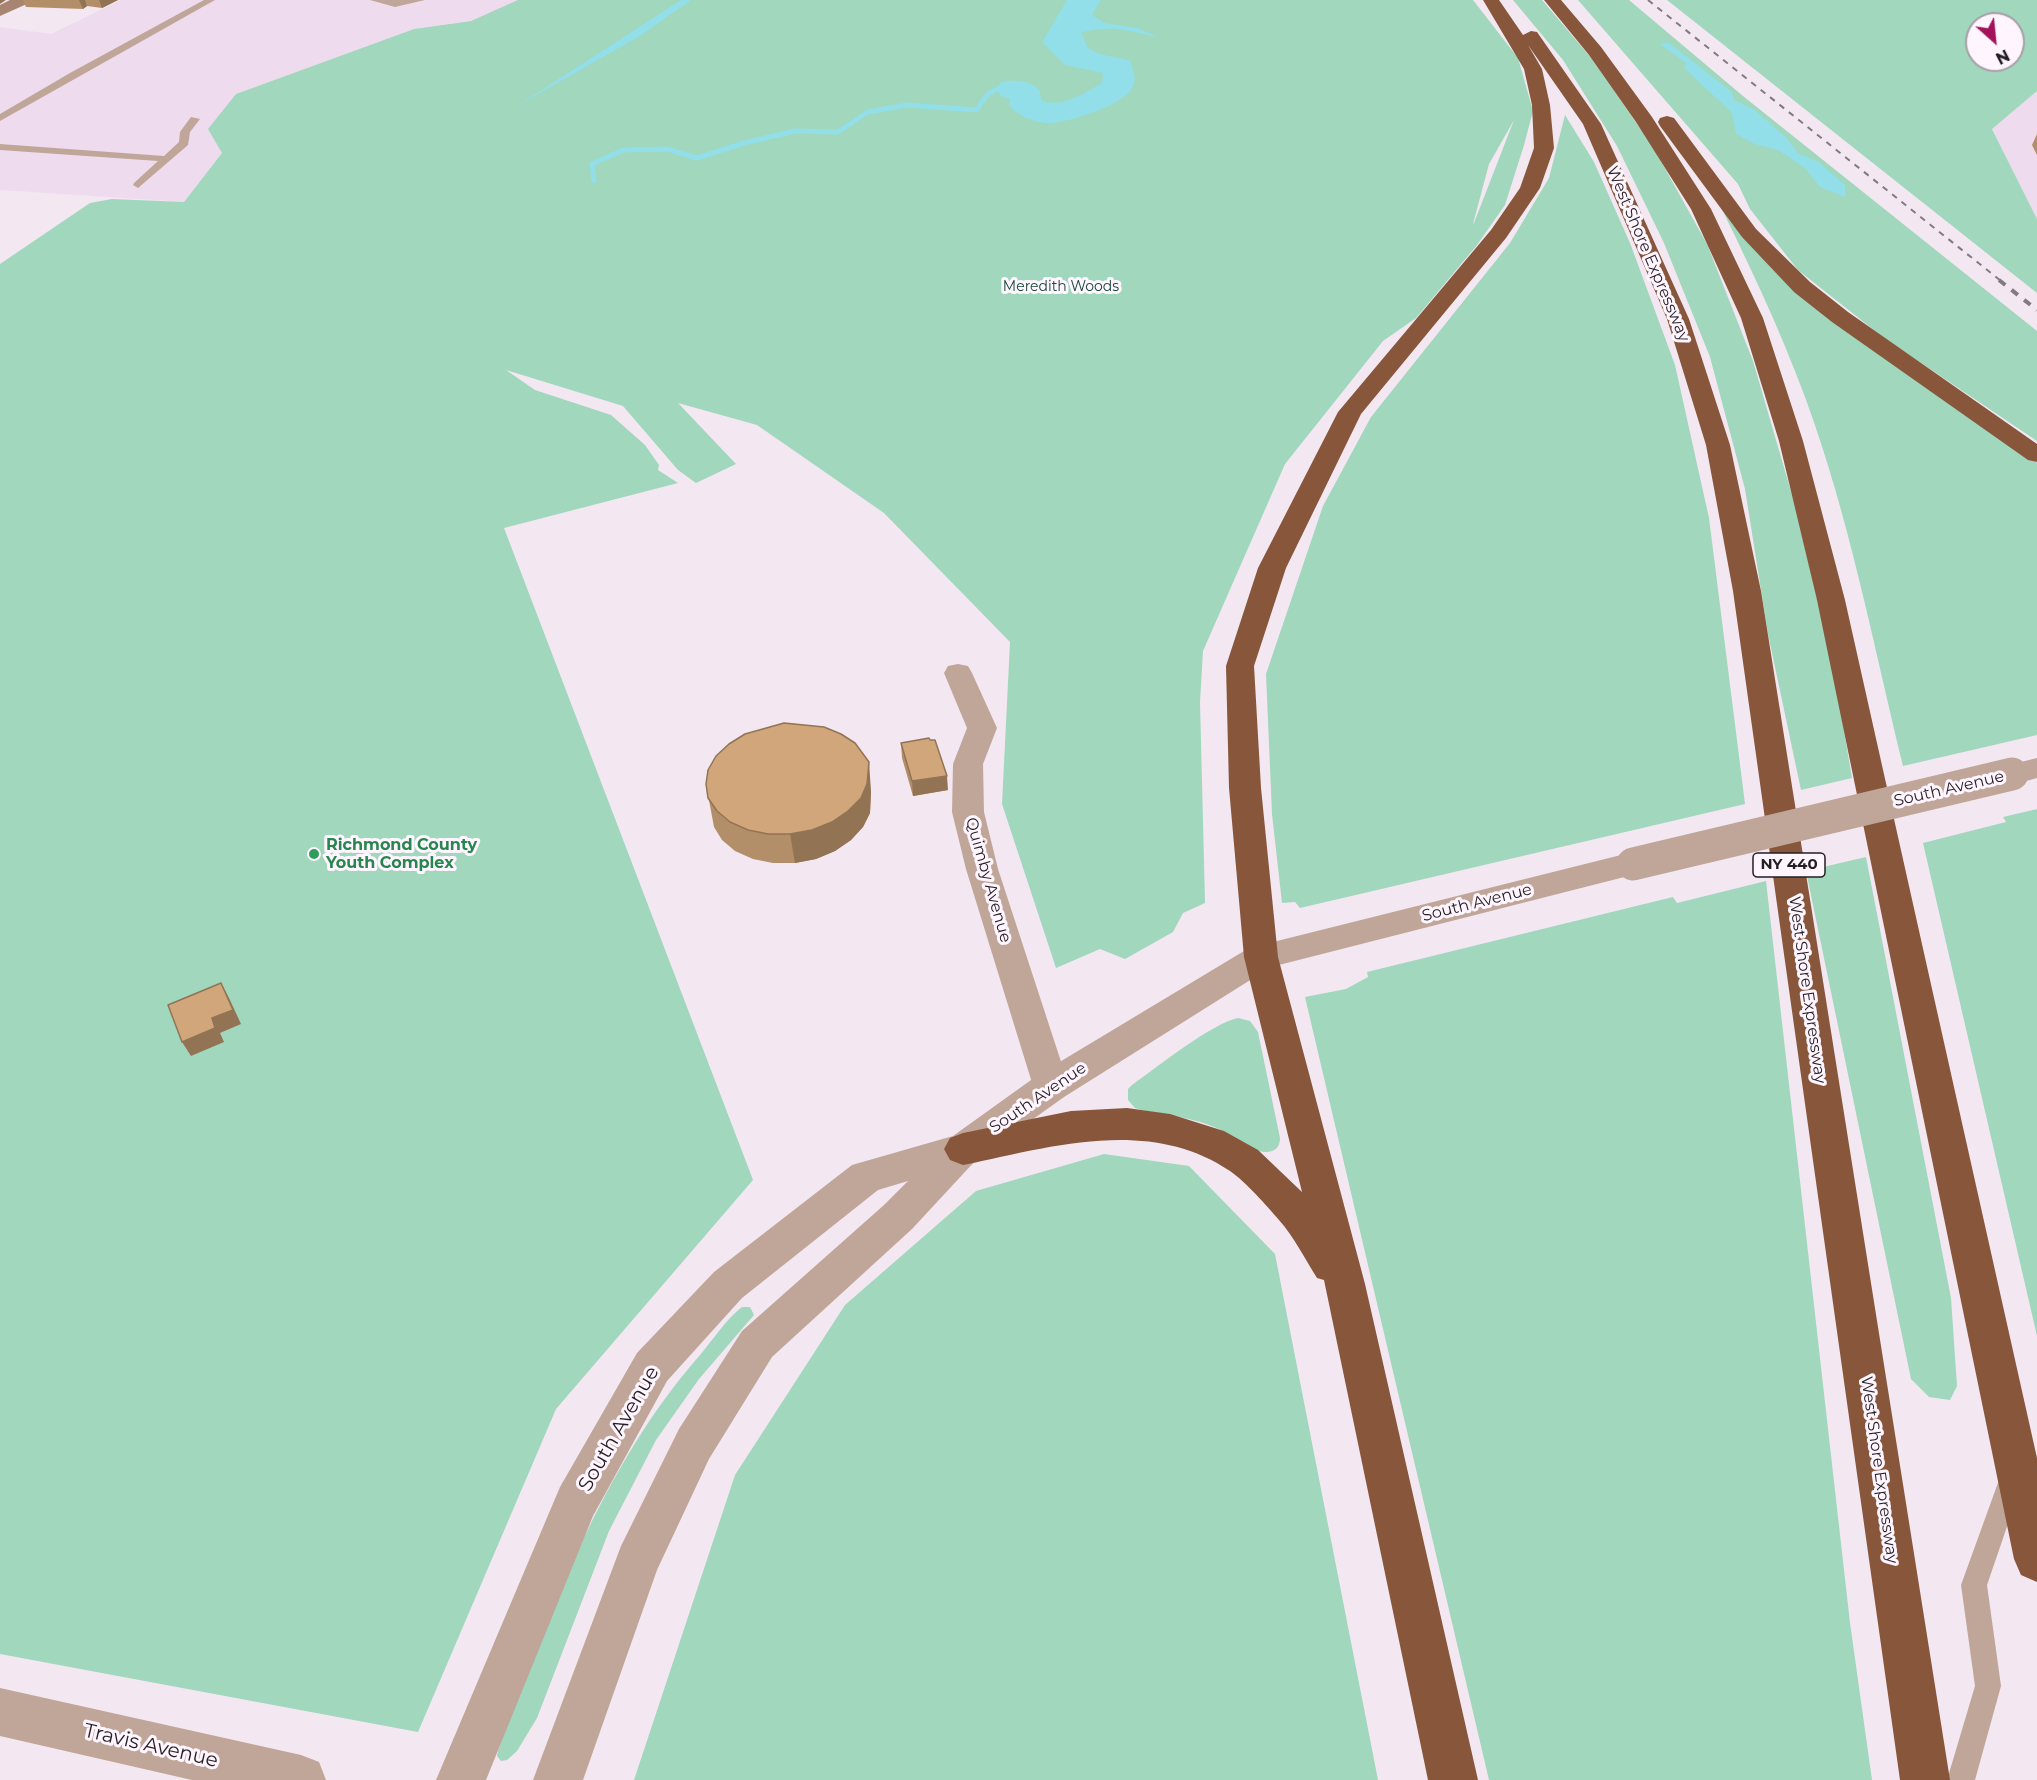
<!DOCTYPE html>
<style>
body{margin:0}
#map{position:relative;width:2037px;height:1780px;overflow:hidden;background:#f3e7f2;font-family:Montserrat,sans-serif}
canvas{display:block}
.north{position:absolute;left:1965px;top:12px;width:60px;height:60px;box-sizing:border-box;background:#fff5fe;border:2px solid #a79fa6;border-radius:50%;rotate:153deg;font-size:16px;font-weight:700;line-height:24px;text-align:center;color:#231f23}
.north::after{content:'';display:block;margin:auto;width:21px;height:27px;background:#a2135a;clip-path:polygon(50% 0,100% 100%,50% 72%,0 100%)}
</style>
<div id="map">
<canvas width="2037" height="1780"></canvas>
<div class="north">N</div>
</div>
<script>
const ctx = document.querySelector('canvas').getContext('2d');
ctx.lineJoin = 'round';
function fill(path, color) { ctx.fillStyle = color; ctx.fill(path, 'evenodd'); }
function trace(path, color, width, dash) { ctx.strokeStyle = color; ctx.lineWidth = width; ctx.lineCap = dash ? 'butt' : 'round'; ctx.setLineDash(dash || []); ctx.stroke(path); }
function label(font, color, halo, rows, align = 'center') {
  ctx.font = font + ' Montserrat,sans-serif'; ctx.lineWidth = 6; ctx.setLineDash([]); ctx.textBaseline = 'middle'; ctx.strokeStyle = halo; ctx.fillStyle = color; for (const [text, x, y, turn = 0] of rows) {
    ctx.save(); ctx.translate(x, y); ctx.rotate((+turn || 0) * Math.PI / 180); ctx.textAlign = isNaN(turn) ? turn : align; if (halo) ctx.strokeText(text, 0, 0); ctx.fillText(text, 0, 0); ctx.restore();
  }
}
const built = new Path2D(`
 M121,0H537L482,19L414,29L236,94L222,153L184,202L0,190V27L51,34Z
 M2037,91V219L1992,128Z`);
const green = new Path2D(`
 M518,0H1473L1518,58L1533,111L1524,145L1505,205L1477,245L1416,318L1383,341L1285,464L1203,651L1200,702L1205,903L1183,913L1173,932L1125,959L1100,949L1056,968L1002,804L1010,642L884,513L757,425L678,403L736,464L696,483L678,470L623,406L506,370L535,390L611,415L645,445L659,465L658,470L678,483L504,528L753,1180L556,1409L418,1732L0,1654V264L90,203L112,199L184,202L222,153L208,129L236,94L414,29L471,21ZM1514,120L1474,223L1473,224L1489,164Z
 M1513,0H1542L1592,59L1653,147L1707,244L1753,361L1794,502L1832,661L1852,778L1801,790L1768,634L1745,489L1710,357L1664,243L1617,146L1563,60Z
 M1578,0H1629L1743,96L2037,331V441L1884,338L1798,270L1750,209L1738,184Z
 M1667,0H2037V91L1992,129L2037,219V293ZM1977,24H2013V60H1977Z
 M1565,115L1594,162L1630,243L1675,365L1709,518L1745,804L1300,908L1295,902L1282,903L1272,814L1266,674L1323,506L1371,417L1510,243L1549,178Z
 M1712,189L1883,356L2037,463V735L1903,766C1873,643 1849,516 1805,397C1778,324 1746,258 1712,189Z
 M2037,809V1336L1923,843L2006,822L2003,817Z
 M1866,857L1951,1298L1957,1386L1950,1400L1929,1397L1911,1379L1806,871Z
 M1766,881L1850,1623L1872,1780H1489L1305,997L1346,989L1368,977L1367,972L1673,897L1677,903Z
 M1238,1018L1250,1021L1258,1032L1280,1138C1280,1147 1275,1152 1266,1152C1249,1152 1234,1136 1219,1129C1195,1118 1167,1115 1141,1110L1135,1108L1128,1100V1089L1132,1085C1157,1067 1211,1024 1238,1018Z
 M1104,1154L1189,1166L1275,1254L1378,1780H634L735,1475L845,1305L976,1191Z
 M742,1307H750L754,1315L699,1379L656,1440L609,1531L537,1718L517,1751L507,1760L501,1761L497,1756L498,1751C550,1612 601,1468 700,1355C713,1340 726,1319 742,1307Z`);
const water = new Path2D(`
 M681,0H691L640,36L517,106Z
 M1072,0H1101L1092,15L1104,23L1138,28L1159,38C1133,31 1107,24 1081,33L1088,48L1124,67L1136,80L1112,99L1081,107L1106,87V74L1063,59L1047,44Z
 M1668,42L1732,92L1734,100L1753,109L1787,138L1798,153L1819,162L1845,185V197L1820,187L1805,168L1778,150L1755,144L1736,134L1732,113L1685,69L1686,63L1660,44Z`);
const stream = new Path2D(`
 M594,181L592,164L623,150L667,149L697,158L744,143L795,131L838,132L868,112L907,105L977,110C985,95 994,85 1012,89`);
const river = new Path2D(`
 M1067,0H1095L1073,40L1085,51L1129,60C1134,67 1137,82 1131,90C1122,105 1063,125 1046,123C1033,122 1016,115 1009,105L1010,99L1001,96L996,89L1001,82C1015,79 1043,81 1041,100C1062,109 1084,93 1102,83L1103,73L1065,65L1042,42Z`);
const service = new Path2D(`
 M204,0H215L0,121V114L70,73Z
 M370,0H425L395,7Z
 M191,117L200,119L190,132L188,145L138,188L133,185L134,183L158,161L0,150V144L164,156L179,142L180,132Z
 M2011,1468L2019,1472L2023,1480L1987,1585L2001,1686L1975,1780H1947L1975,1686L1961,1585L1999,1480L2003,1472Z`);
const minor = new Path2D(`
 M958,664L968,666L972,673L997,728L983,764L984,812L998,869L1069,1086L1064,1097L1051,1101L1038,1097L1033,1086L966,869L952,812L953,764L967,728L944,673L948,666Z`);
const tertiary = new Path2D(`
 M2037,758V778L2012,785L2001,781L1997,774L2001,767Z
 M1633,852L1644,856L1649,864L1644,872L1271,967L1064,1097L976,1160L912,1229L772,1357L709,1459L657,1570L583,1780H533L621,1546L679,1429L742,1331L884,1205L908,1181L878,1190L742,1298L667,1381L593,1516L486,1780H436L560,1487L637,1353L714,1272L852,1165L953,1136L1038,1075L1249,948Z
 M0,1688L301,1755L319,1762L326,1780H192L0,1736Z`);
const secondary = new Path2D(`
 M10,0H31L29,3L0,16V5Z`);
const motorway = new Path2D(`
 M1483,0H1499L1523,35L1531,31L1537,32L1601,124L1689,319L1730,445L1761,591L1950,1780H1900L1733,591L1706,445L1667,319L1583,124L1528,45L1542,69L1550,105L1554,148L1540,188L1506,238L1361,414L1286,568L1254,666L1261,788L1278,957L1365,1284L1478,1780H1428L1324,1280L1317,1278C1305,1259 1294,1237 1279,1220C1266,1205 1246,1182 1230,1171C1149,1116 1050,1147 963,1165L950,1160L944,1149L950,1138L963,1133L1071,1111L1127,1108L1170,1114L1224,1131L1258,1150L1302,1192L1244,957L1229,788L1226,666L1258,568L1338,412L1491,230L1520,188L1534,148L1532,105L1524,69Z
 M1544,0H1561L1601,47L1652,117L1711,209L1763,318L1803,441L1845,600L2037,1458V1582L2021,1575L2014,1559L1817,600L1779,441L1741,318L1691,209L1636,122L1589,55Z
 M1667,116L1674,118L1756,229L1810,282L1848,312L2037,444V462L2028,460L1832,322L1794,292L1742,237L1660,126L1658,122L1660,118Z`);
const railFar1 = new Path2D(`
 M1648,0L2001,281`);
const rail = new Path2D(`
 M1999,280L2037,310`);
const tertiaryBridge = new Path2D(`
 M1633,864L2012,774`);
const wall = new Path2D(`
 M23,0H118L102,8L87,6L83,9L26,7Z
 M2037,134V155L2032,145Z
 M901,743L948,790L913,796L902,758Z
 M706,784L871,791L870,813L863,827L851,840L835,851L816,859L795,863H773L753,859L735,851L722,840L714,827Z`);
const shadedWall = new Path2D(`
 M0,0H6L0,4Z
 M79,0H85L87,6L83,9Z
 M99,0H118L102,8Z
 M869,762L871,791L870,813L863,827L851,840L835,851L816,859L795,863L790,834Z
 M947,776L948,790L913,796L912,781Z
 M221,983L229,998L241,1024L220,1033L224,1042L191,1056L182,1042L212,1018Z`);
const building = new Path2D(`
 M784,723L824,727L841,734L855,743L869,762L867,784L861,798L848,811L832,822L812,830L790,834H768L748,830L730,822L717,811L708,798L706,784L708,770L716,756L729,744L745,734Z
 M929,738L930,740H935L947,776L912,781L901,743Z
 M221,983L233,1010L212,1018L215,1028L182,1042L168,1005Z`);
const markers = [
 [314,854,6,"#2e9e5b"]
];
const farParknames = [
 ["Meredith Woods",1061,287]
];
const shields = [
 [1789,865,72]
];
const shieldNames = [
 ["NY 440",1789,865]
];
const streetNames = [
 ["West Shore Expressway",1648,254,67],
 ["South Avenue",1949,789,-13],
 ["Quimby Avenue",988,880,74],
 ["South Avenue",1477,903,-14],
 ["West Shore Expressway",1807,990,82],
 ["South Avenue",1038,1098,-34],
 ["West Shore Expressway",1879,1470,82]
];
const leisureNames = [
 ["Richmond County",326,845],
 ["Youth Complex",326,863]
];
const nearStreetnames = [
 ["South Avenue",619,1429,-60],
 ["Travis Avenue",151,1746,13]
];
fill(built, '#eedcee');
fill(green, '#a0d7bd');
fill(water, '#92dfe9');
trace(stream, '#92dfe9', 5);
fill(river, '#92dfe9');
fill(service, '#bfa699');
fill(minor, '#bfa699');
fill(tertiary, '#bfa699');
fill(secondary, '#a88571');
fill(motorway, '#88573b');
trace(railFar1, '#827a82', 2, [6, 6]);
trace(rail, '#827a82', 4, [8, 8]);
trace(tertiaryBridge, '#bfa699', 33);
fill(wall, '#b38f69');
fill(shadedWall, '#927455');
fill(building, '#d0a67a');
trace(building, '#927455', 1.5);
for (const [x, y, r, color] of markers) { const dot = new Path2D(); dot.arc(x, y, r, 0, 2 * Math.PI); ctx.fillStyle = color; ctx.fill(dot); trace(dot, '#fff5fe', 2); }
label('14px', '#154835', '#fff5fe', farParknames);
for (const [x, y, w] of shields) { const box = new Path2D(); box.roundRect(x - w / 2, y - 12, w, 24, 4.5); ctx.fillStyle = '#fff5fe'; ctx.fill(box); trace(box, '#231f23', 1.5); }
label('bold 15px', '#231f23', null, shieldNames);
label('16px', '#231f23', '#fff5fe', streetNames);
label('bold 16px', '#27864d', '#fff5fe', leisureNames, 'left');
label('20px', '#231f23', '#fff5fe', nearStreetnames);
</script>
